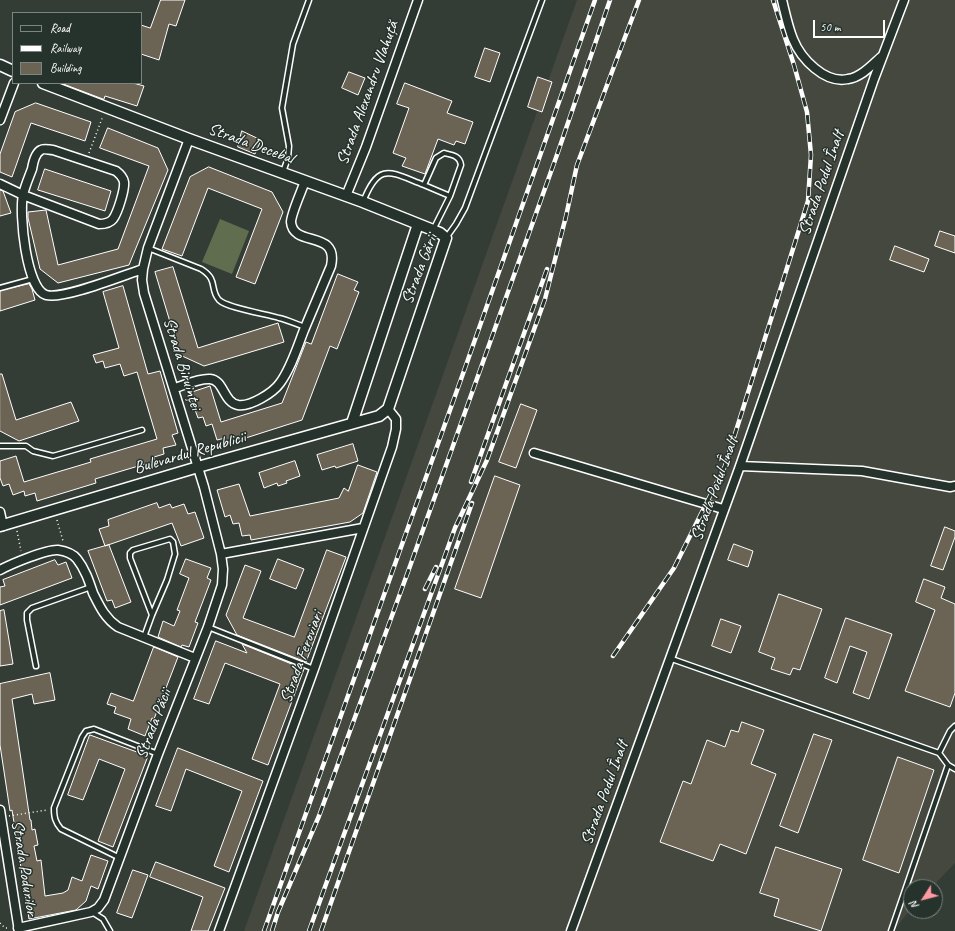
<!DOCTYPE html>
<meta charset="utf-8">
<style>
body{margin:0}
#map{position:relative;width:955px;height:931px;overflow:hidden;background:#343d35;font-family:Caveat,sans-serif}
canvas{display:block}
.legend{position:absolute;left:12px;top:12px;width:130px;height:72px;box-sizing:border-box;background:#26332d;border:1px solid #7d8581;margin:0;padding:5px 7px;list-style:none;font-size:12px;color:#fff}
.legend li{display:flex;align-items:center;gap:8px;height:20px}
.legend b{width:20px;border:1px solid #7d8581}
.north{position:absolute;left:903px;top:879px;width:40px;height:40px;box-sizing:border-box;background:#26332d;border:1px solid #7d8581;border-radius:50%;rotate:234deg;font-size:11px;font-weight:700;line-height:16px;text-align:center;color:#fff}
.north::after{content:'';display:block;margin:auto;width:14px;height:18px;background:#ff9aa2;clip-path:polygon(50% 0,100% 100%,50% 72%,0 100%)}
.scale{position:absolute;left:813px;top:20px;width:72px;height:18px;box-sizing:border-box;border:2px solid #fff;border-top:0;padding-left:5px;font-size:12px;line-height:14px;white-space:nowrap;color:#fff;-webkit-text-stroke:3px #26332d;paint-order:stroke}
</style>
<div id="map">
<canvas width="955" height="931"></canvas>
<ul class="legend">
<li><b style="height:5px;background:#26332d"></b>Road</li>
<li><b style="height:5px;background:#fff"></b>Railway</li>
<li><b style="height:11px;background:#6b6354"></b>Building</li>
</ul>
<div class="north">N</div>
<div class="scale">50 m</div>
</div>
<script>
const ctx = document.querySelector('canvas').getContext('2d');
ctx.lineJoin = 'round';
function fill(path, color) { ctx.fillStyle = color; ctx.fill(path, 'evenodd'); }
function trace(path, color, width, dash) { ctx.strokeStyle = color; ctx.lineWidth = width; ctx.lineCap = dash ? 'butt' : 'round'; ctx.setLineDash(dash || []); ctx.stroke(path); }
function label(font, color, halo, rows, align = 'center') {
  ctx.font = font + ' Caveat,sans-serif'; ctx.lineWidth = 3; ctx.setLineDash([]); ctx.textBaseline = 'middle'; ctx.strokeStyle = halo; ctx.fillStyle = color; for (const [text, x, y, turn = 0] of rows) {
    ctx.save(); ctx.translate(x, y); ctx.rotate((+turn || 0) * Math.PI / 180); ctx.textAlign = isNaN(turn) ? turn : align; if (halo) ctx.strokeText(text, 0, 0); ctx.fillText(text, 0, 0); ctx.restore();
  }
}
const built = new Path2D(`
 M577,0H955V863L932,887H911V909L893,931H244Z`);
const green = new Path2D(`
 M220,219L249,231L232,274L202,262Z`);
const building = new Path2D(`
 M161,0H185L176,26L169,24L159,60L141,54V25L150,28Z
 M485,48L500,53L490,82L475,77Z
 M349,72L365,78L358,95L342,88Z
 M538,77L552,82L542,112L528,107Z
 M61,83H133L144,86L137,106L105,96L104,99Z
 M405,83L452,101L447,113L473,122L465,144L456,141L454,145L438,139L425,174L402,166L406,158L393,153L409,108L397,104Z
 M36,103L91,122L85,141L31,123L12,177L0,172V154L15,112Z
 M108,128L158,148L168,170L129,265L58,283L40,269L28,218V212L46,210L58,265L118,249L149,166L100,148Z
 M242,131L261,140L255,154L238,147Z
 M209,167L272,192L283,212L255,284L236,277L262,209L208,188L182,256L162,249L190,177Z
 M45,169L111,191L105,211L38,190Z
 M0,190L3,191L11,213L0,216Z
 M940,231L955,236V253L935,246Z
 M895,246L929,259L924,272L890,260Z
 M173,267L198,348L278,323L284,342L204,366L180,355L155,272Z
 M338,274L358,282L354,290L359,292L337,349L330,346L302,420L227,444L225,438L217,440L212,424L206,426L203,417L198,418L189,393L210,386L221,422L282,403L306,342L311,344Z
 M29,284L32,289L35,300L0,311V291Z
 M123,286L148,374L160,371L178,433L172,435L176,445L163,448L164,454L154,457L155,461L95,479L96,483L37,501L35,493L25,496L24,491L13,495L9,484L3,486L0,478V461L16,456L24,482L91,462L90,459L157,439L137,372L124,376L120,364L105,368L103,361L96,363L93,355L119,348L103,292Z
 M0,374H2L16,420L71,402L79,421L19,441L0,431Z
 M521,404L537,410L516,468L499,462Z
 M353,444L358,461L336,468L335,466L322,470L317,455Z
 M295,461L300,476L286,481L287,483L278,486L277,483L264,488L259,473Z
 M358,465L377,472L363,513L350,522L251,540L250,535L242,536L239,523L233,524L230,515L225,517L217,490L239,484L250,516L339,498L344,488L348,491Z
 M495,476L520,485L481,598L455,589Z
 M157,503L159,508L170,504L172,508L184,504L188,514L195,512L204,538L181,546L172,523L105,546L99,529L109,526L108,520Z
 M945,527L955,531V537L943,570L931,566Z
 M734,544L753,551L748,567L728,560Z
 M109,545L131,602L115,608L112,600L107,601L88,551Z
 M327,550L346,557L306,662L237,635L226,615L245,565L261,571L243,618L294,637Z
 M186,559L211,568L207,578L211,580L195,622L198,623L189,647L182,645L181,647L158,637L163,621L174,626L180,611L177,610L189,578L180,574Z
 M278,559L304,569L296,589L270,579Z
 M55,560L58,565L66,562L72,578L0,605V587L5,586L3,580Z
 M924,579L945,587L941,598L955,604V693L950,707L905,691L935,610L916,602Z
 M779,594L822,609L800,670L793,668L790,675L771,669L775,658L759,652Z
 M4,610L13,664L0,666V611Z
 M846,618L892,634L869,699L853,693L867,652L850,646L837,683L825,678Z
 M721,619L741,626L731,653L712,646Z
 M216,641L247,653L242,644L304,669L268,765L252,759L280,684L225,663L209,704L194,699Z
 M154,647L178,657L154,719L152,718L145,736L128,729L131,719L114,713L116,707L107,704L111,693L133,701Z
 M50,673L55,700L34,704L32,694L12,699L30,820H31L32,830L35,829L38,845L34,846L37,861L41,860L45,896L63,893L68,890L72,877L82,881L91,855L108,861L98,889L91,886L86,901L76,910L29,919L12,810L10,811L0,745V684Z
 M742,722L764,730L751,764L776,774L746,854L720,844L713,861L660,842L683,781L691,784L707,740L725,747L731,730L738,732Z
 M814,734L832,740L798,833L780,826Z
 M90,735L148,756L113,847L98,841L125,769L99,759L83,800L68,795Z
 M178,748L263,781L229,872L214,866L242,791L186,769L171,811L156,806Z
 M898,757L934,770L899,873L863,860Z
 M776,847L842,869L821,931L774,916L779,899L760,893Z
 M156,862L225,888L208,931H191L203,897L150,877Z
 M133,870L148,875L132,918L117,913Z`);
const path = new Path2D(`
 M89,153L103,116
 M57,520L63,541
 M17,531L21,551
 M9,816L47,810
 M0,923L5,928H8`);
const service = new Path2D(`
 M283,172L288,158L289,146L282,108L293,44L309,0
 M424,185L450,196
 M363,202C379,161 390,172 424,185L436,158L444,153C453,155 460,156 461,165L450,196L433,230
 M446,238L456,224L465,208L542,0
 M148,248L201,269C219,280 209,289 219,300C227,308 266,314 279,318C288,320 296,324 305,327
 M0,288L33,279
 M0,446H26L33,451L53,456L142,430
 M208,627L314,669
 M144,637L152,615L130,558V553L133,550L170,539L173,542L175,554L167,580L152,615
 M669,658L939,753L948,765L955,769
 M36,666L27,620V613L32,608L91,587
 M939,753L950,731L955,726
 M120,858L61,829C55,822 54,817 54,808L82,737L86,731L94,729L158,754
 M92,912L103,919L110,931
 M891,931L948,765`);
const minor = new Path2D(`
 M782,0C785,12 788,27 793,39C801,59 825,84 848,79C861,77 872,65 881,57
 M0,120L14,83
 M0,184L23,195L99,224C104,224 110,223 113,219C118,212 125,189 124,182C123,177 120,174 116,171L53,150C49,150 44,148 41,150C35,153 33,163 32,169C29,177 25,186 23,195C19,213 26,289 46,295C63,300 124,275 143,269
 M346,196L366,147L418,0
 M175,388C185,385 199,378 210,379C224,380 223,402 238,405C250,407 273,393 280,383C291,368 297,348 304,330C313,309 322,287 331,266C339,229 293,248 291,222C291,214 302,190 305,181
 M534,453L723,509
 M740,466L862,471L950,487L955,486
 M0,512L3,526
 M221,554L363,528
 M0,570C11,564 47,549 58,550C65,551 73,554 77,559C85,569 89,581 93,593C100,607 105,618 118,627L195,658
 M0,810L19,931
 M18,928L91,912L98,908L104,900L158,754L208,627L222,585L223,569L221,554L204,487L144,293L142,280L143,269L148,248L189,139
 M219,931L314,669L392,447L396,429V419L388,409
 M571,931L740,466L874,79L904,0`);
const tertiary = new Path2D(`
 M0,65L13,71
 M352,423L418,224
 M0,526L198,467L379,416L388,409L446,238L440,233L433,230L363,202L189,139L43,83`);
const rail = new Path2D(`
 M565,221L577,165L639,0
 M471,482L547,269
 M425,589L436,567
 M613,656L674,568L725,466L808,201L811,155L807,112L794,65L773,0
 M264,931L465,368L595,0
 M272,931L278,912L319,816L409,569L558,152L610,0
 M309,931L455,528L487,460L545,299L566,216
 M321,931L472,503`);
const streetNames = [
 ["Strada Alexandru Vlahuță",368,93,-70],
 ["Strada Decebal",251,144,20],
 ["Strada Podul Înalt",822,183,-71],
 ["Strada Gării",420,269,-69],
 ["Strada Biruinței",182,364,73],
 ["Bulevardul Republicii",190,453,-16],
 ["Strada Podul Înalt",715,489,-70],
 ["Strada Feroviari",302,657,-70],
 ["Strada Păcii",154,724,-69],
 ["Strada Podul Înalt",605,793,-70],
 ["Strada Podurilor",24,868,81]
];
fill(built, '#44483e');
fill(green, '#606d4e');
fill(building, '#6b6354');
trace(building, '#fff', 1);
trace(service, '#fff', 7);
trace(minor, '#fff', 11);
trace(tertiary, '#fff', 13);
trace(path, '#fff', 1.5, [1, 3]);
trace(service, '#26332d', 4);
trace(minor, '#26332d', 8);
trace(tertiary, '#26332d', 10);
trace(rail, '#fff', 4.5);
trace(rail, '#26332d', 3, [9]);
label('17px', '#fff', '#26332d', streetNames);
</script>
